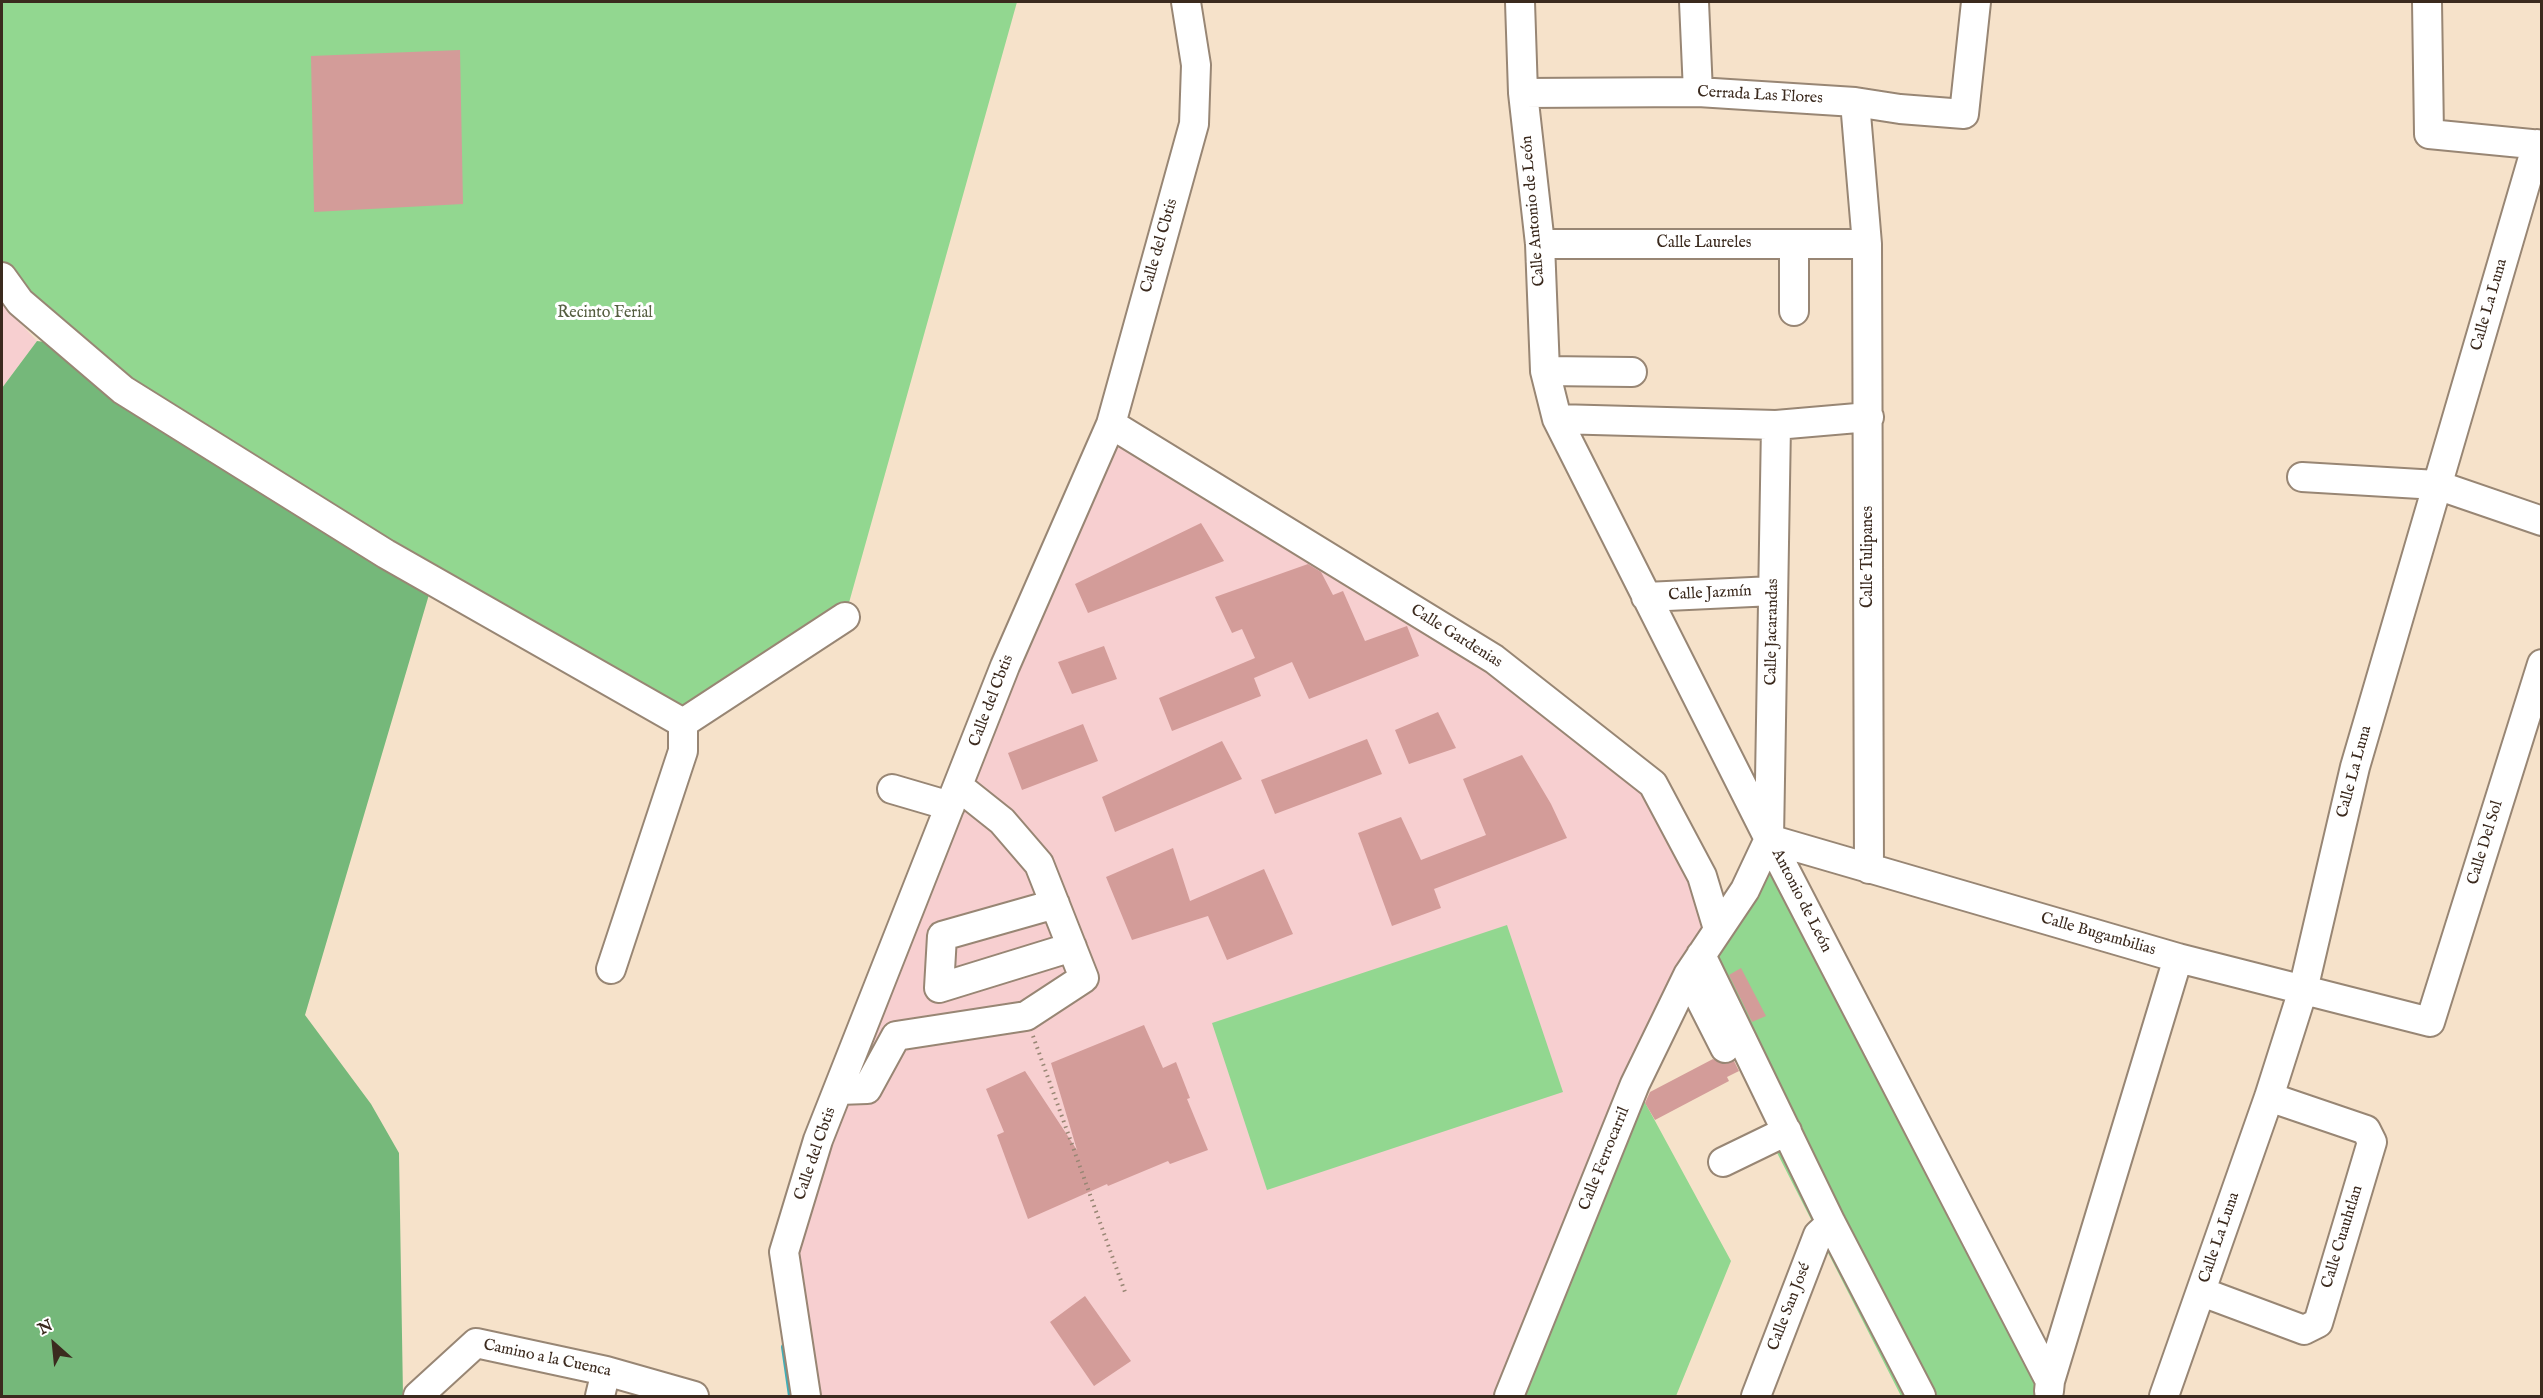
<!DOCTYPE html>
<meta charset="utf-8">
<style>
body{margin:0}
#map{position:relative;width:2543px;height:1398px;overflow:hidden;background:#f6e2ca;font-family:"IM FELL English",serif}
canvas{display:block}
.frame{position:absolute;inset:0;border:3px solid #3b2a1e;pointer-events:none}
.north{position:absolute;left:24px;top:1314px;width:60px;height:60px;-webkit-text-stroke:4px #fff;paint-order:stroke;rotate:333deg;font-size:16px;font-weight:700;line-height:24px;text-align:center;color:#3b2a1e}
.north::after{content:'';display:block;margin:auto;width:21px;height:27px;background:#3b2a1e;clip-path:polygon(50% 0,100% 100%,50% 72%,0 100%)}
</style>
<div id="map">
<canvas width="2543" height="1398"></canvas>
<div class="frame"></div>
<div class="north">N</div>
</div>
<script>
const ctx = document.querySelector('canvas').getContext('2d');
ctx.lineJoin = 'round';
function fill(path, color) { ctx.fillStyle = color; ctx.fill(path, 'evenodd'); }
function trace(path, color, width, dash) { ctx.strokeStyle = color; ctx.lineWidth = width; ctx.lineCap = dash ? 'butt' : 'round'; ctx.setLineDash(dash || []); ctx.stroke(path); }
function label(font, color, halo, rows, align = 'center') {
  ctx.font = font + ' "IM FELL English",serif'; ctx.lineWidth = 6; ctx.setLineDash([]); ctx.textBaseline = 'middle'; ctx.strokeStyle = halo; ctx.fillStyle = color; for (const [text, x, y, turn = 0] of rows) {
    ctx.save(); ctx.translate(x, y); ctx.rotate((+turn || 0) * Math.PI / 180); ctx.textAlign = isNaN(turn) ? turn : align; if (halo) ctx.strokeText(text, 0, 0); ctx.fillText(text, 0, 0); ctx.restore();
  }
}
const built = new Path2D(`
 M2,304L37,341L2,388Z
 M1111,424L1467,644L1653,784L1715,935L1509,1396H806L784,1252Z`);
const green = new Path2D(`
 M2,2H1017L845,617L683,723L146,404L2,279Z
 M1769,839L2049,1396H1901L1770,1139L1787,1131L1701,955Z
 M1507,925L1563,1092L1267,1190L1212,1023Z
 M1635,1084L1731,1261L1676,1396H1509Z`);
const forest = new Path2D(`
 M37,341L70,345L433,581L305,1015L371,1104L399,1153L403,1396H2V388Z`);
const stream = new Path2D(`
 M784,1347L791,1396`);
const building = new Path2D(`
 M460,50L463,204L314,212L311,56Z
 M1201,523L1224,561L1088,613L1075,584Z
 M1308,564L1321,572L1333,595L1343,591L1365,641L1407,626L1419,656L1309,699L1292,662L1254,678L1261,696L1172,731L1159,698L1255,658L1242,629L1232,633L1215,597Z
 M1104,646L1117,679L1072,694L1058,662Z
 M1438,712L1456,748L1409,764L1395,730Z
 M1083,724L1098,761L1022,790L1008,753Z
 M1367,739L1382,774L1275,814L1261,780Z
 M1222,741L1242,779L1115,832L1102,797Z
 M1522,755L1551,804L1567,838L1434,889L1441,908L1392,926L1358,833L1401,817L1421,860L1486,835L1463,779Z
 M1173,848L1190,901L1264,869L1293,934L1227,960L1208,916L1132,940L1106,877Z
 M1741,968L1766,1016L1752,1022L1729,975Z
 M1144,1025L1163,1068L1176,1062L1190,1098L1187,1099L1208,1150L1170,1164L1168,1161L1108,1186L1107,1184L1028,1219L997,1135L1004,1132L986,1089L1025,1071L1077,1150L1051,1063Z
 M1713,1059L1724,1064L1734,1061L1739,1071L1727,1077L1729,1081L1655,1120L1645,1103L1650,1092Z
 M1085,1296L1131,1361L1094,1386L1050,1322Z`);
const path = new Path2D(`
 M1033,1036L1125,1292`);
const minor = new Path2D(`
 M1520,2L1523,93L1540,244L1545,371L1557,419L1769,839L2050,1381
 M1694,2L1698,92
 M2427,2L2429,134L2542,145
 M1523,93L1698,92L1855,102L1900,109L1964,114L1976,2
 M1855,102L1867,244L1869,869
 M1540,244H1867
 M1794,244V311
 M2,277L20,302L123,390L386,554L683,723
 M1545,371L1632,372
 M1557,419L1776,425L1869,417
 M1111,424L1494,659L1653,784L1702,876L1718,929
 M2302,477L2437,485L2542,521
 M1646,597L1773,591
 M683,723L845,617
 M892,789L950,806
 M1769,839L2178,958L2430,1022L2542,664
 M1055,904L942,936L939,988L1072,947
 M1701,955L1831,1223L1921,1396
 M611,969L683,751V723
 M1688,975L1725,1048
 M839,1090L867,1089L896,1036L1026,1016L1084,978L1039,864L1002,821L958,786
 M1723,1162L1787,1131
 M2202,1292L2304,1330L2318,1323L2372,1142L2366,1130L2269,1097
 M2049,1391L2050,1381L2178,958
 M418,1396L476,1343L606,1371L694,1396
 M600,1396L606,1371
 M806,1396L784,1252L818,1140L1005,666L1111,424L1194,124L1196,65L1186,2
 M1509,1396L1635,1084L1688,975L1745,890L1769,839L1776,425
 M1756,1396L1818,1235L1831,1223
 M2164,1396L2269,1097L2303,990L2355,767L2537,144`);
const streetNames = [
 ["Cerrada Las Flores",1760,96,3],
 ["Calle Antonio de León",1534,211,-95],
 ["Calle Laureles",1704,244],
 ["Calle del Cbtis",1160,246,-74],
 ["Calle La Luna",2490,305,-74],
 ["Calle Tulipanes",1869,557,-90],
 ["Calle Jazmín",1710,594,-3],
 ["Calle Jacarandas",1773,632,-89],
 ["Calle Gardenias",1456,637,32],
 ["Calle del Cbtis",992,701,-69],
 ["Calle La Luna",2355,772,-75],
 ["Calle Del Sol",2486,843,-73],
 ["Antonio de León",1801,901,63],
 ["Calle Bugambilias",2098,935,16],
 ["Calle del Cbtis",816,1154,-71],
 ["Calle Ferrocarril",1605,1159,-68],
 ["Calle Cuauhtlan",2343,1237,-73],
 ["Calle La Luna",2220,1238,-71],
 ["Calle San José",1790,1307,-69],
 ["Camino a la Cuenca",547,1359,12]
];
const parkNames = [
 ["Recinto Ferial",605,314]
];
fill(built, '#f7cfd0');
fill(green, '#92d790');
fill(forest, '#75b87a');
trace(stream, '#3eaeb9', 6);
fill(building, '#d39c99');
trace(minor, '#988674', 32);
trace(path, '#988674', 4, [1.5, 4.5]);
trace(minor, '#fff', 28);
label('16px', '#3b2a1e', '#fff', streetNames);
label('16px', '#555e40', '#fff', parkNames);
</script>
